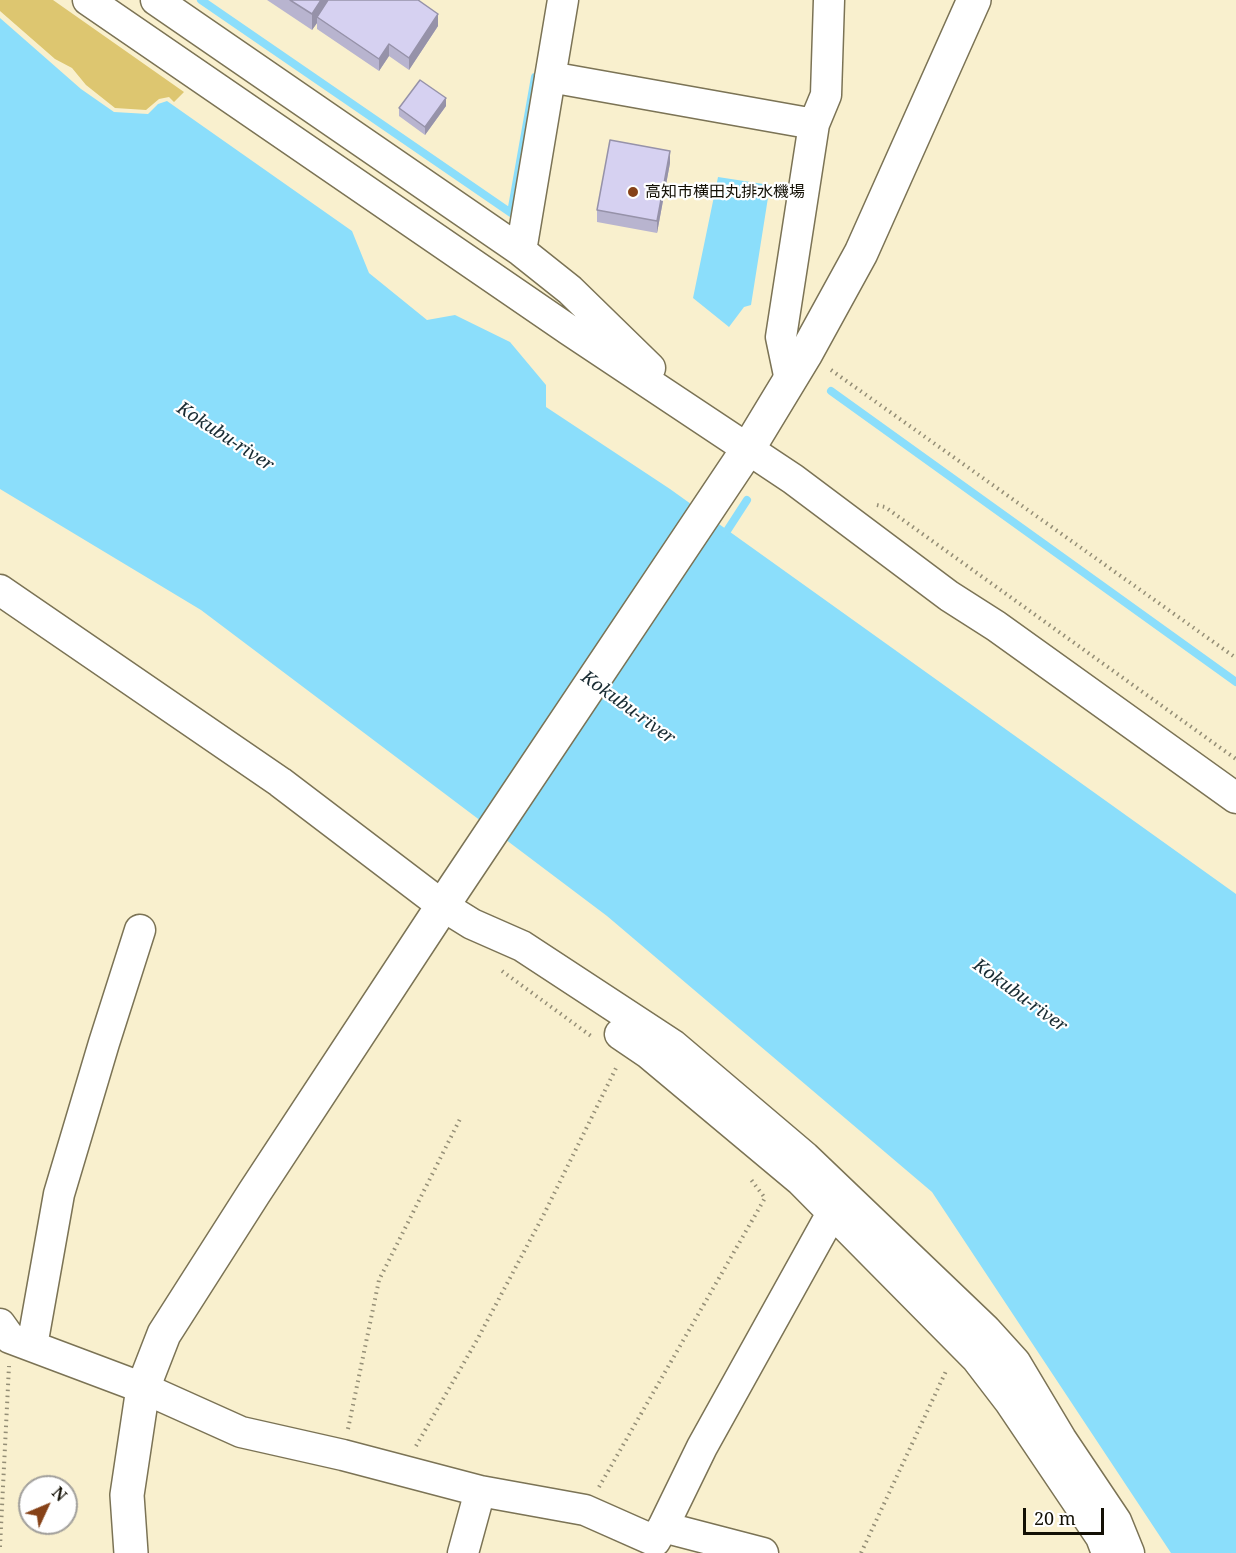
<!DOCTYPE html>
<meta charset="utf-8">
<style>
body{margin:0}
#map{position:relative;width:1236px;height:1553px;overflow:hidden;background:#f9f0ce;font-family:"Noto Serif",serif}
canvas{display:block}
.north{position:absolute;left:18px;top:1475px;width:60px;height:60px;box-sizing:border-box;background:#fff;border:2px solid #a19f9b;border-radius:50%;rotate:46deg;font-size:16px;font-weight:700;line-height:24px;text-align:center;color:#131005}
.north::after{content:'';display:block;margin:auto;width:21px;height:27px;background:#864218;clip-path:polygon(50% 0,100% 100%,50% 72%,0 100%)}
.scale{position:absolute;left:1023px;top:1508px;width:81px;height:27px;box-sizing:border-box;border:3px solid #131005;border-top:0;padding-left:8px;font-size:18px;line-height:21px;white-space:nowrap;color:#131005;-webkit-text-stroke:4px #fff;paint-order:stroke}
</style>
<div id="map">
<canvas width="1236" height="1553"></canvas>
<div class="north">N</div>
<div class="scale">20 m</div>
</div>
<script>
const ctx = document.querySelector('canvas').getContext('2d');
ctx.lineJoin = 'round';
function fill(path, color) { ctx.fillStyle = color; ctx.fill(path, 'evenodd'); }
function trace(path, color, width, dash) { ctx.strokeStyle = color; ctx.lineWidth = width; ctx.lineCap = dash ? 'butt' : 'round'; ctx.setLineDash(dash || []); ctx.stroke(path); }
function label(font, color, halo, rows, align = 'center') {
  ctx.font = font + ' "Noto Serif","Noto Sans JP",serif'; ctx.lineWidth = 4.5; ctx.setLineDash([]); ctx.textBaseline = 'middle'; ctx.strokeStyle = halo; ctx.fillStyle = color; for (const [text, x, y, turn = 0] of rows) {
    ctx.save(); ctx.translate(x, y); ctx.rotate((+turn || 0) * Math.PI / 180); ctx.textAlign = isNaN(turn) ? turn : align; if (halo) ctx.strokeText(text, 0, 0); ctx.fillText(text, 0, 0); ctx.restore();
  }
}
const green = new Path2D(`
 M0,0H53L184,92L174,102L169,97L159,99L146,110L115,108L86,85L72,68L55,59L0,11Z`);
const water = new Path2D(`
 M0,18L81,89L114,112L148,114L158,104L167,101L352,231L369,273L427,320L455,315L510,342L546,385V407L670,489L1236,894V1553H1171L932,1192L607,916L201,610L0,489Z
 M718,177L770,185L751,305L744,307L729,327L693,298Z`);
const stream = new Path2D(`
 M201,0L511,213L535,77
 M831,391L1236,682
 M723,537L747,500`);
const path = new Path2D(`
 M831,370L1236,658
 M877,505L885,507L1236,759
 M502,971L591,1036
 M348,1429L379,1280L460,1119
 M416,1446L477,1340L544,1214L617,1066
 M599,1487L765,1198L749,1177
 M0,1547L9,1366
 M861,1553L947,1369`);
const street = new Path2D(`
 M88,0L569,330L793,479L949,596L996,626L1236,798
 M156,0L521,251L563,0
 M550,77L814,124L781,337L790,380
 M814,124L826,95L829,0
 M521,251L570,290L650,368
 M0,590L280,782L443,906L472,924L522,946L673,1045L805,1157L986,1330L1015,1362L1061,1439L1116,1521L1129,1553
 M620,1034L648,1053L800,1180L977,1359L1010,1402L1101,1537L1107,1553
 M0,1324L10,1338L143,1388L241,1432L343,1455L480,1491L585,1510L655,1541L663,1527L702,1447L832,1213
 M32,1346L59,1194L104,1043L140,930
 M663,1527L763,1553
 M463,1553L480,1491`);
const secondary = new Path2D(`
 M131,1553L127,1495L143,1388L164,1334L254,1193L455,887L748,449L805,355L861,253L974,0`);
const wall = new Path2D(`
 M267,0H418L438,26L409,70L389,56L379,71L317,29V23L312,30Z
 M446,106L425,135L399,116V108Z
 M670,163L657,233L597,222V210Z`);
const shadedWall = new Path2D(`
 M321,0H332L317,17V23L312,30V14Z
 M438,14V26L409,70V58Z
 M389,44V56L379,71V59Z
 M446,98V106L425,135V127Z
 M670,151V163L657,233V221Z`);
const building = new Path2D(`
 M290,0H321L312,14Z
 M328,0H418L438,14L409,58L389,44L379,59L317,17Z
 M420,80L446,98L425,127L399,108Z
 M610,140L670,151L657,221L597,210Z`);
const markers = [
 [633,192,6,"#864218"]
];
const poiNames = [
 ["高知市横田丸排水機場",645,192]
];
const waterNames = [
 ["Kokubu-river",225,437,33],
 ["Kokubu-river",628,708,36],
 ["Kokubu-river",1020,996,36]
];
fill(green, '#ddc670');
fill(water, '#8bdefb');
trace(stream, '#8bdefb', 8);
trace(street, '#7b7355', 33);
trace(secondary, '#7b7355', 36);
trace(path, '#948e76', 4, [1.5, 4.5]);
trace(street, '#fff', 30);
trace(secondary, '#fff', 33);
fill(wall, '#b8b4cf');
fill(shadedWall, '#9692a9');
fill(building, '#d6d1f1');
trace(building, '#9692a9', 1.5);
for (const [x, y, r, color] of markers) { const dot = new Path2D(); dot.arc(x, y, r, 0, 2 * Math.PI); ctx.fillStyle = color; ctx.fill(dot); trace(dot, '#fff', 2); }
label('16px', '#131005', '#fff', poiNames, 'left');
label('italic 18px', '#192c33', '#fff', waterNames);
</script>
